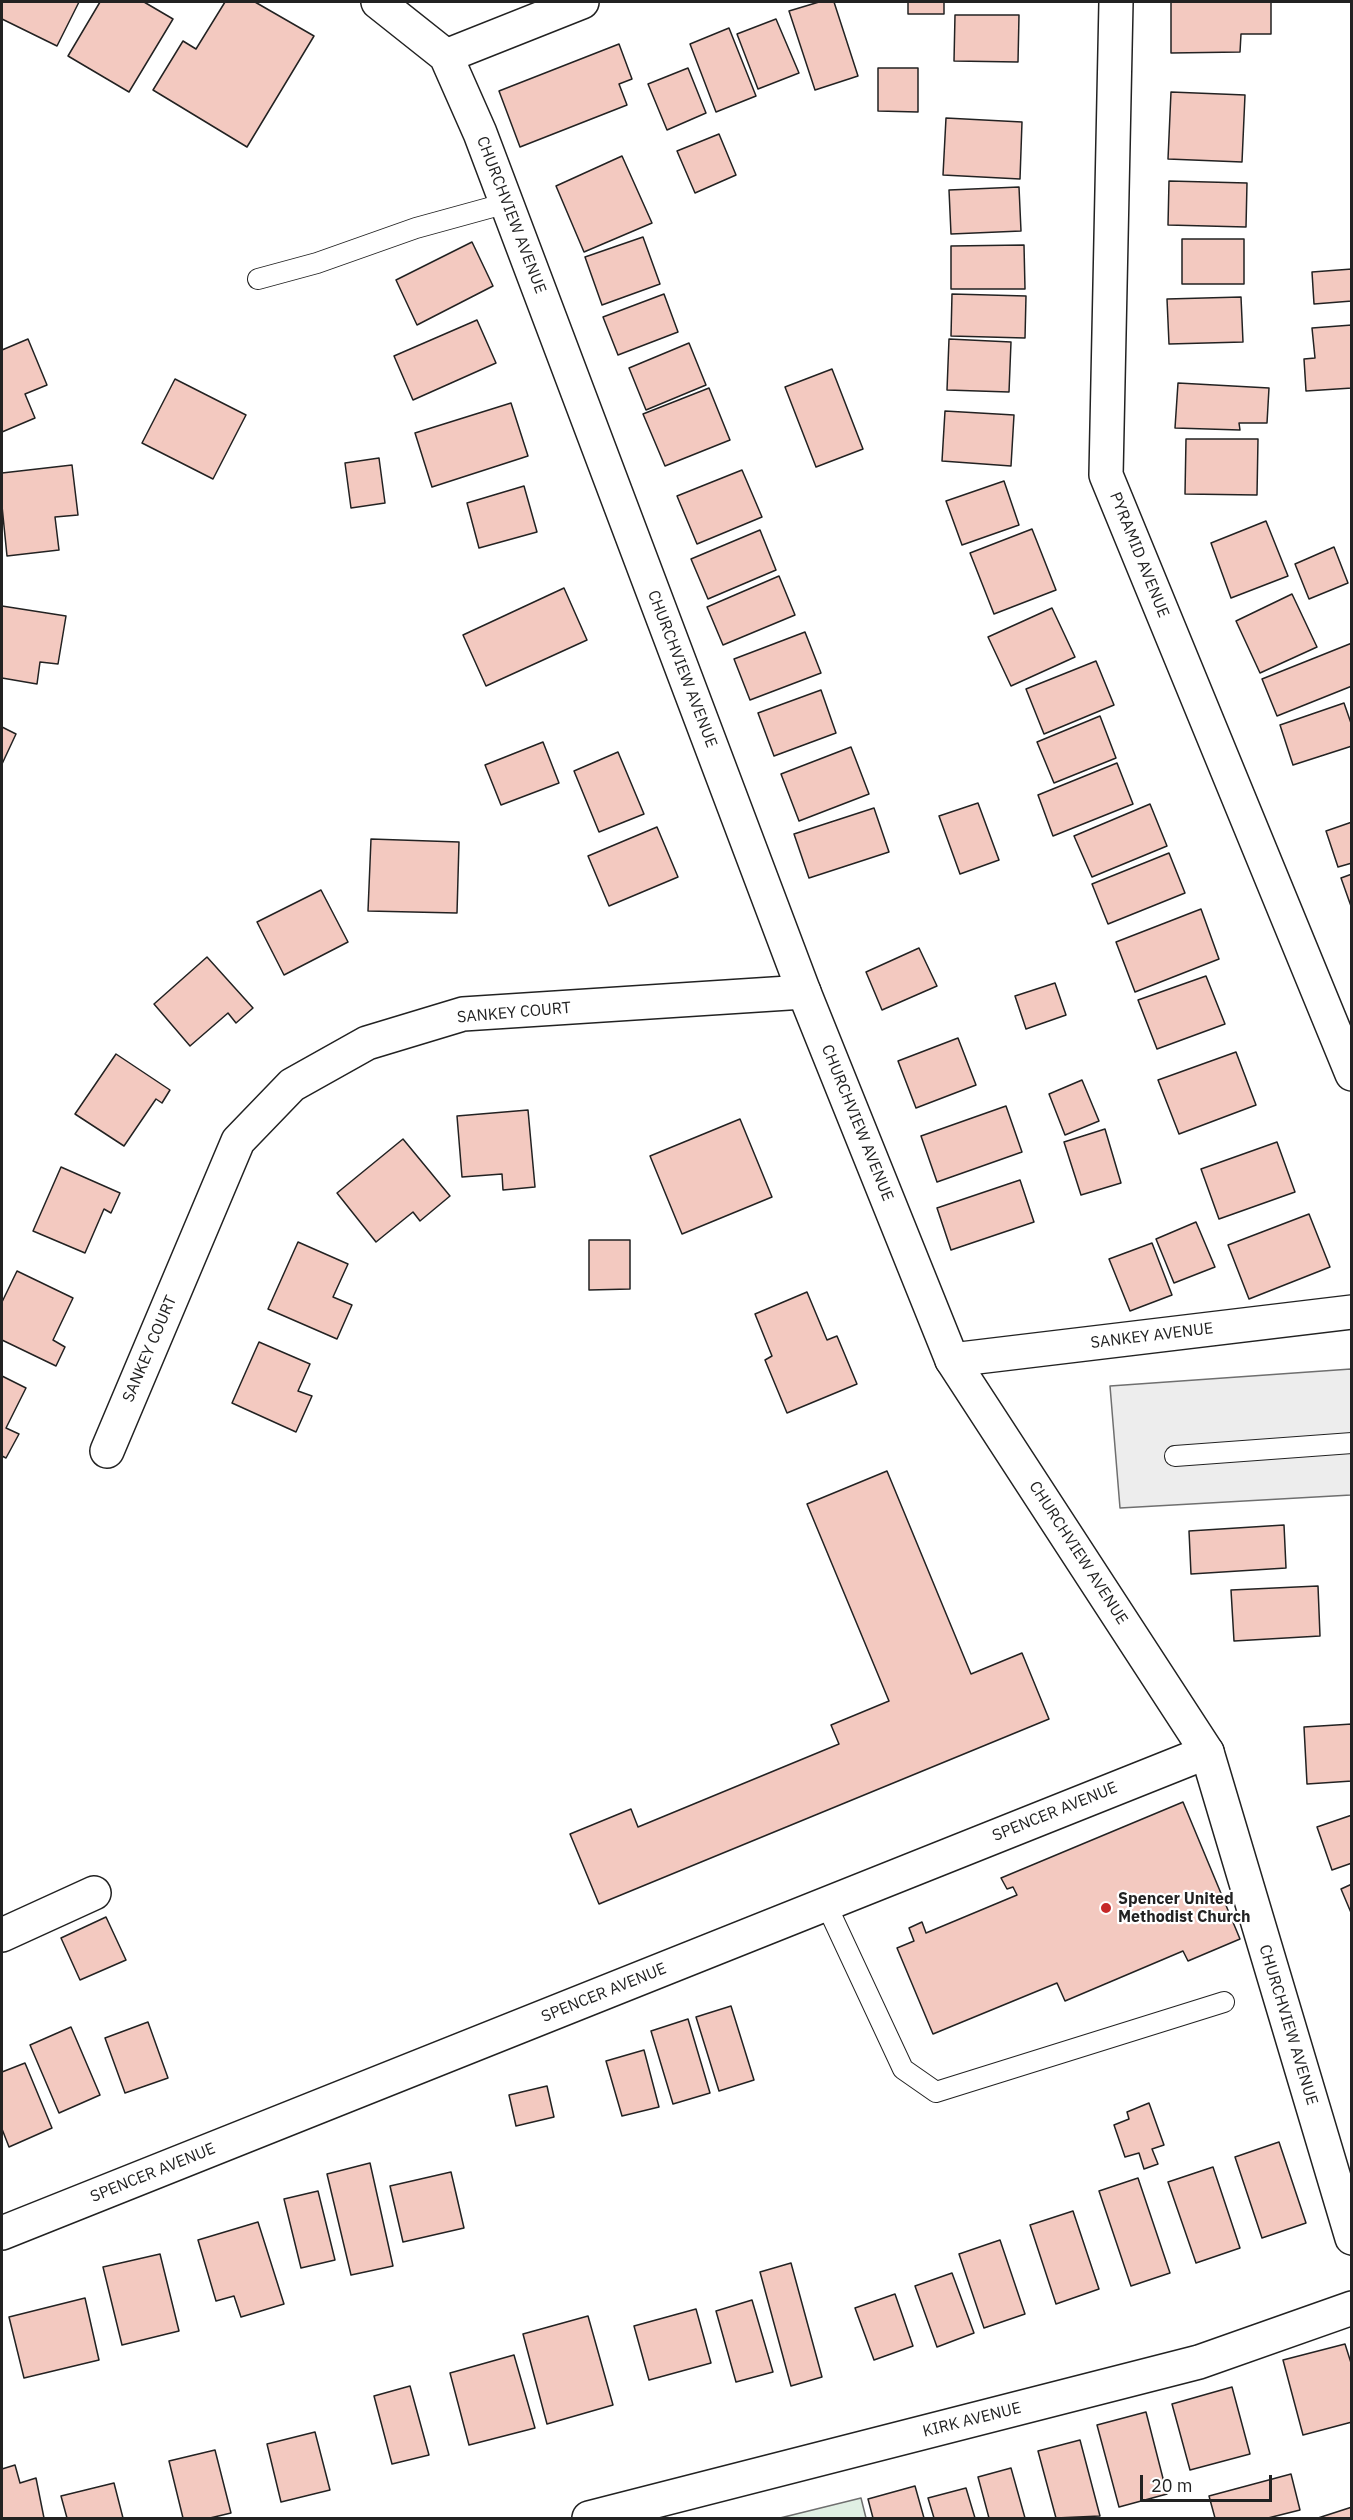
<!DOCTYPE html>
<style>
body{margin:0}
#map{position:relative;width:1353px;height:2520px;overflow:hidden;background:#fff;font-family:"IBM Plex Sans",sans-serif}
canvas{display:block}
.frame{position:absolute;inset:0;border:3px solid #222;pointer-events:none}
.scale{position:absolute;left:1140px;top:2475px;width:132px;height:27px;box-sizing:border-box;border:3px solid #222;border-top:0;padding-left:8px;font-size:18px;line-height:21px;white-space:nowrap;color:#222;-webkit-text-stroke:4px #fff;paint-order:stroke}
</style>
<div id="map">
<canvas width="1353" height="2520"></canvas>
<div class="frame"></div>
<div class="scale">20 m</div>
</div>
<script>
const ctx = document.querySelector('canvas').getContext('2d');
ctx.lineJoin = 'round';
function fill(path, color) { ctx.fillStyle = color; ctx.fill(path, 'evenodd'); }
function trace(path, color, width, dash) { ctx.strokeStyle = color; ctx.lineWidth = width; ctx.lineCap = dash ? 'butt' : 'round'; ctx.setLineDash(dash || []); ctx.stroke(path); }
function label(font, color, halo, rows, align = 'center') {
  ctx.font = font + ' "IBM Plex Sans",sans-serif'; ctx.lineWidth = 4.5; ctx.setLineDash([]); ctx.textBaseline = 'middle'; ctx.strokeStyle = halo; ctx.fillStyle = color; for (const [text, x, y, turn = 0] of rows) {
    ctx.save(); ctx.translate(x, y); ctx.rotate((+turn || 0) * Math.PI / 180); ctx.textAlign = isNaN(turn) ? turn : align; if (halo) ctx.strokeText(text, 0, 0); ctx.fillText(text, 0, 0); ctx.restore();
  }
}
const green = new Path2D(`
 M861,2498L866,2518H780Z`);
const parking = new Path2D(`
 M1351,1369V1495L1120,1508L1110,1386Z`);
const building = new Path2D(`
 M2,2H79L57,46L2,19Z
 M100,2H144L173,19L129,92L68,56Z
 M225,2H255L314,36L247,147L153,90L183,41L196,49Z
 M819,2H834L858,76L815,90L789,11Z
 M908,2H944V14H908Z
 M1171,2H1271V34H1241L1240,52L1171,53Z
 M955,15H1019L1018,62L954,61Z
 M776,19L799,73L758,89L737,34Z
 M729,28L756,96L716,112L690,44Z
 M619,44L632,79L619,84L627,105L520,147L499,91Z
 M688,68L706,113L667,130L648,84Z
 M878,68H918V112L878,111Z
 M1171,92L1245,95L1242,162L1168,159Z
 M946,118L1022,122L1020,179L943,175Z
 M719,134L736,175L695,193L677,151Z
 M622,156L652,223L584,252L556,186Z
 M1169,181L1247,183L1246,227L1168,225Z
 M1019,187L1021,231L951,234L949,190Z
 M643,237L660,284L602,305L585,257Z
 M1182,239H1244V284H1182Z
 M472,242L493,286L417,325L396,280Z
 M1024,245L1025,289H951V246Z
 M1352,269V301L1314,304L1312,272Z
 M664,294L678,332L618,355L603,317Z
 M952,294L1026,296L1025,338L951,336Z
 M1241,297L1243,342L1169,344L1167,299Z
 M477,320L496,363L413,400L394,356Z
 M1352,325V388L1306,391L1304,359L1315,358L1312,328Z
 M28,339L47,385L25,394L35,418L2,432V350Z
 M949,339L1011,342L1009,392L947,390Z
 M689,343L706,385L646,410L629,368Z
 M832,369L863,449L816,467L785,387Z
 M175,379L246,415L213,479L142,443Z
 M1178,383L1269,388L1267,423H1239L1240,430L1175,428Z
 M709,388L730,440L665,466L643,414Z
 M511,403L528,456L432,487L415,433Z
 M945,411L1014,415L1011,466L942,461Z
 M1186,439H1258L1257,495L1185,494Z
 M379,458L385,503L351,508L345,463Z
 M72,465L78,515L55,517L59,550L7,556L2,506V473Z
 M742,470L762,517L697,544L677,496Z
 M1004,481L1019,525L962,545L946,501Z
 M524,486L537,532L479,548L467,503Z
 M1266,521L1288,576L1231,598L1211,543Z
 M1032,529L1056,590L994,614L970,553Z
 M760,530L776,570L708,599L691,559Z
 M1334,547L1348,583L1309,599L1295,564Z
 M779,576L795,615L723,645L707,607Z
 M564,588L587,640L486,686L463,635Z
 M1292,594L1317,647L1260,673L1236,621Z
 M2,606L66,616L58,664L40,662L37,684L2,678Z
 M1052,608L1075,657L1011,686L988,637Z
 M805,632L821,673L750,700L734,659Z
 M1352,643V686L1277,716L1262,679Z
 M1096,661L1114,705L1044,734L1026,689Z
 M821,690L836,733L774,756L758,713Z
 M1344,703L1352,726V746L1293,765L1280,725Z
 M1100,716L1116,758L1054,783L1037,742Z
 M2,727L16,734L2,764Z
 M543,742L559,783L501,805L485,765Z
 M851,747L869,794L799,821L781,774Z
 M618,752L644,814L599,832L574,771Z
 M1117,763L1133,804L1053,836L1038,795Z
 M978,803L999,860L960,874L939,816Z
 M1150,804L1167,846L1092,877L1074,836Z
 M874,808L889,852L809,878L794,834Z
 M1352,822V863L1338,867L1326,831Z
 M657,827L678,877L609,906L588,856Z
 M371,839L459,842L457,913L368,911Z
 M1169,853L1185,893L1108,924L1092,884Z
 M1352,874V909L1341,878Z
 M321,890L348,942L284,975L257,922Z
 M1201,909L1219,959L1135,992L1116,942Z
 M919,948L937,986L882,1010L866,972Z
 M207,957L253,1008L236,1023L228,1013L190,1046L154,1004Z
 M1206,976L1225,1024L1157,1049L1138,1000Z
 M1055,983L1066,1015L1026,1029L1015,996Z
 M958,1038L976,1085L916,1108L898,1061Z
 M1236,1052L1256,1105L1179,1134L1158,1080Z
 M116,1054L170,1090L162,1103L156,1099L124,1146L75,1114Z
 M1082,1080L1099,1121L1065,1135L1049,1094Z
 M1006,1106L1022,1152L937,1182L921,1136Z
 M528,1110L535,1187L503,1190L502,1174L462,1177L457,1116Z
 M740,1119L772,1197L682,1234L650,1156Z
 M1105,1129L1121,1183L1081,1195L1064,1142Z
 M403,1139L450,1196L420,1221L413,1212L376,1242L337,1193Z
 M1277,1142L1295,1192L1219,1219L1201,1169Z
 M61,1167L120,1193L111,1213L104,1209L85,1253L33,1231Z
 M1020,1180L1034,1222L951,1250L937,1208Z
 M1309,1214L1330,1267L1249,1299L1228,1245Z
 M1196,1222L1215,1267L1174,1283L1156,1239Z
 M589,1240H630V1289L589,1290Z
 M298,1242L348,1264L333,1297L352,1305L337,1339L268,1309Z
 M1152,1243L1172,1295L1130,1311L1109,1259Z
 M17,1271L73,1298L53,1340L65,1347L56,1366L2,1340V1302Z
 M807,1292L827,1340L837,1336L857,1384L787,1413L765,1360L772,1356L755,1314Z
 M259,1342L310,1364L298,1391L312,1396L296,1432L232,1403Z
 M2,1376L26,1388L6,1428L19,1434L6,1458L2,1456Z
 M887,1471L971,1674L1022,1653L1049,1719L599,1904L570,1834L631,1809L638,1827L839,1744L831,1725L889,1701L807,1504Z
 M1284,1525L1286,1568L1191,1574L1189,1531Z
 M1318,1586L1320,1636L1234,1641L1231,1590Z
 M1352,1724V1781L1307,1784L1304,1727Z
 M1183,1802L1240,1939L1188,1961L1183,1951L1065,2001L1057,1983L933,2034L897,1948L914,1941L909,1928L922,1922L926,1933L1017,1895L1013,1887L1007,1889L1001,1878Z
 M1352,1815V1863L1332,1870L1317,1827Z
 M1352,1884V1915L1341,1889Z
 M106,1917L126,1960L80,1980L61,1938Z
 M731,2006L754,2080L719,2091L696,2017Z
 M688,2019L710,2093L673,2104L651,2031Z
 M148,2022L168,2078L125,2093L105,2038Z
 M71,2027L100,2095L59,2113L30,2045Z
 M644,2050L659,2107L622,2116L606,2061Z
 M25,2063L52,2128L9,2147L2,2129V2072Z
 M547,2086L554,2117L516,2126L509,2095Z
 M1149,2103L1164,2145L1152,2149L1158,2164L1144,2169L1139,2153L1125,2157L1114,2125L1129,2119L1127,2112Z
 M1279,2142L1306,2223L1262,2238L1235,2157Z
 M370,2163L393,2266L351,2275L327,2174Z
 M1213,2167L1240,2248L1196,2263L1168,2182Z
 M451,2172L464,2228L403,2242L390,2186Z
 M1138,2178L1170,2273L1131,2286L1099,2191Z
 M318,2191L335,2260L301,2268L284,2199Z
 M1073,2211L1099,2289L1056,2304L1030,2225Z
 M258,2222L284,2304L241,2317L234,2296L216,2301L198,2240Z
 M1000,2240L1025,2314L984,2328L959,2254Z
 M160,2254L179,2331L122,2345L103,2267Z
 M791,2263L822,2377L791,2386L760,2272Z
 M952,2273L974,2333L937,2347L915,2286Z
 M895,2294L913,2346L874,2360L855,2308Z
 M85,2298L99,2360L24,2378L9,2317Z
 M752,2300L773,2372L736,2382L716,2311Z
 M696,2309L711,2363L649,2380L634,2326Z
 M588,2316L613,2405L547,2424L523,2334Z
 M1345,2344L1352,2366V2422L1303,2435L1283,2360Z
 M514,2355L535,2428L469,2445L450,2373Z
 M410,2386L429,2455L392,2464L374,2396Z
 M1232,2387L1250,2454L1190,2470L1172,2404Z
 M1146,2412L1167,2494L1119,2507L1097,2425Z
 M315,2432L330,2490L281,2502L267,2444Z
 M1080,2440L1100,2516L1056,2518L1038,2451Z
 M215,2450L231,2513L210,2518H183L169,2461Z
 M15,2465L20,2483L36,2478L44,2518H2V2469Z
 M1011,2468L1025,2518H989L978,2477Z
 M1291,2474L1300,2510L1268,2518H1215L1209,2496Z
 M114,2483L123,2518H67L61,2496Z
 M915,2486L924,2518H873L868,2499Z
 M966,2488L975,2518H934L928,2498Z
 M1352,2507V2518H1318Z`);
const service = new Path2D(`
 M258,279L317,263L416,228L507,203
 M1175,1456L1352,1443
 M826,1904L903,2069L936,2092L1224,2002`);
const minor = new Path2D(`
 M1116,2L1106,475L1352,1074
 M446,56L582,2
 M952,1360L1352,1312
 M107,1451L238,1141L292,1085L367,1043L463,1014L804,992
 M2,1935L94,1893
 M2,2233L1207,1752
 M589,2518L1199,2362L1352,2308`);
const tertiary = new Path2D(`
 M378,2L446,56L480,133L804,992L952,1360L1207,1752L1352,2238`);
const markers = [
 [1106,1908,6,"#c62828"]
];
const streetNames = [
 ["CHURCHVIEW AVENUE",511,215,69],
 ["PYRAMID AVENUE",1139,555,68],
 ["CHURCHVIEW AVENUE",682,669,69],
 ["SANKEY COURT",514,1013,-5],
 ["CHURCHVIEW AVENUE",857,1123,68],
 ["SANKEY AVENUE",1152,1336,-7],
 ["SANKEY COURT",150,1349,-67],
 ["CHURCHVIEW AVENUE",1078,1553,57],
 ["SPENCER AVENUE",1055,1812,-22],
 ["SPENCER AVENUE",604,1993,-22],
 ["CHURCHVIEW AVENUE",1288,2025,73],
 ["SPENCER AVENUE",153,2173,-22],
 ["KIRK AVENUE",972,2420,-14]
];
const poiNames = [
 ["Spencer United",1118,1899],
 ["Methodist Church",1118,1917]
];
fill(green, '#e0efe3');
trace(green, '#6f6f6f', 1.5);
fill(parking, '#ededed');
trace(parking, '#6f6f6f', 1.5);
fill(building, '#f3c9c0');
trace(building, '#222', 1.5);
trace(service, '#222', 22);
trace(minor, '#222', 36);
trace(tertiary, '#222', 36);
trace(service, '#fff', 20);
trace(minor, '#fff', 33);
trace(tertiary, '#fff', 33);
for (const [x, y, r, color] of markers) { const dot = new Path2D(); dot.arc(x, y, r, 0, 2 * Math.PI); ctx.fillStyle = color; ctx.fill(dot); trace(dot, '#fff', 2); }
label('16px', '#222', '#fff', streetNames);
label('bold 16px', '#222', '#fff', poiNames, 'left');
</script>
